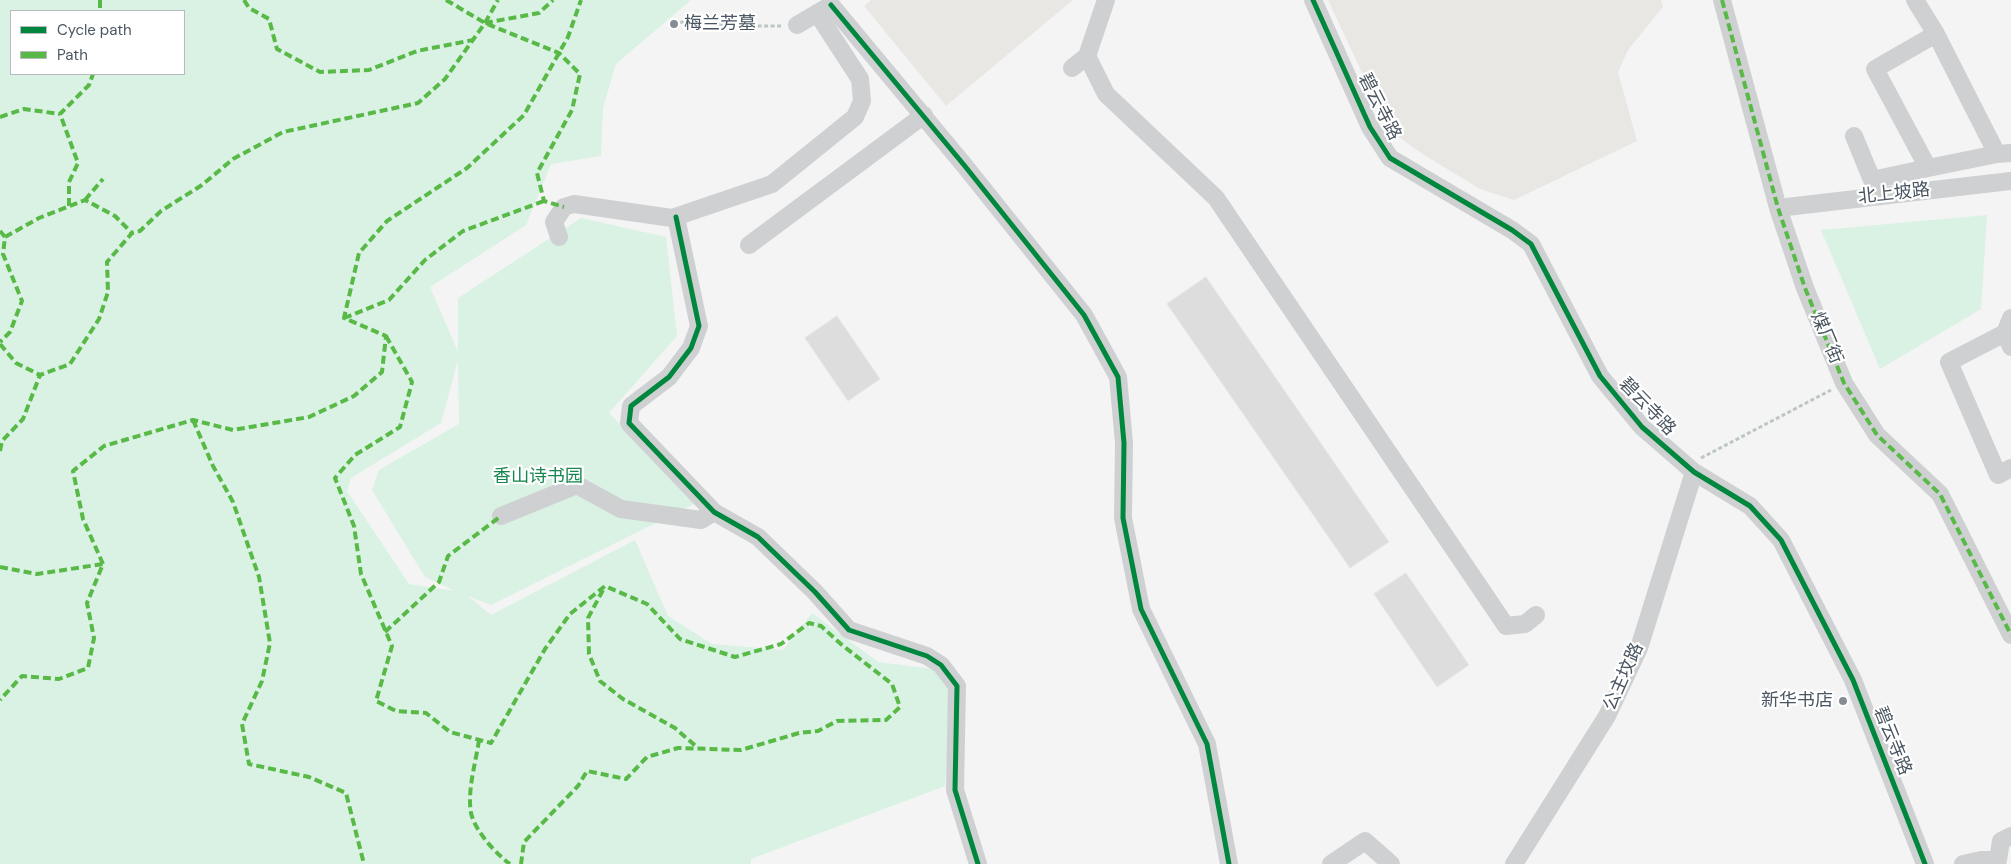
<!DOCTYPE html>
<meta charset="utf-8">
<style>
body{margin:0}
#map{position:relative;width:2011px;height:864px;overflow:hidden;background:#f4f4f4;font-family:"DM Sans",sans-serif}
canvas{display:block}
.legend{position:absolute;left:10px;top:10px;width:175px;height:65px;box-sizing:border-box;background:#fff;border:1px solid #b7bbc0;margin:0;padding:6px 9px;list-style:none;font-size:15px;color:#4a5661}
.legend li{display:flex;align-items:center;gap:10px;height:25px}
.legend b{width:25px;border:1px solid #b7bbc0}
</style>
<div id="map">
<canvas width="2011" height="864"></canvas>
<ul class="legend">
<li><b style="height:6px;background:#00873e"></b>Cycle path</li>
<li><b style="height:6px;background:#58b947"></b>Path</li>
</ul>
</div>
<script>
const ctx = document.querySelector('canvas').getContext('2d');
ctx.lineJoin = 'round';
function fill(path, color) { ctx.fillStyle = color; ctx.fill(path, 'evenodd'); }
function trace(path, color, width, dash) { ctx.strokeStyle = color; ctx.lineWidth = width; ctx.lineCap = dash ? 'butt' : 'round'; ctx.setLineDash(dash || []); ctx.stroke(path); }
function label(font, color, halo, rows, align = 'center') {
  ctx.font = font + ' "DM Sans","Noto Sans SC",sans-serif'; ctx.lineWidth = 4.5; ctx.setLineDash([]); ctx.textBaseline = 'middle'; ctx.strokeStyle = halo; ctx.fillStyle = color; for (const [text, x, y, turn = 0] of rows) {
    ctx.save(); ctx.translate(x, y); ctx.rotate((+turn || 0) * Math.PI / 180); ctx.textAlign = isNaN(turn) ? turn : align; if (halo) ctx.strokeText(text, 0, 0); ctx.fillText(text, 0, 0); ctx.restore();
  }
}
const commercial = new Path2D(`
 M871,0H1073L946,106L864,6Z
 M1328,0H1661L1663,7L1628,50L1618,72L1637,141L1514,200L1480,189L1421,153L1392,132L1381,113Z`);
const green = new Path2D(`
 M0,0H691L616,64L603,108L601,156L551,164L526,225L430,287L458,352V298L581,218L666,237L677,336L609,413L694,504L491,605L468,596L491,615L635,540L668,616L712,644L783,650L812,613L878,662L940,670L952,688L945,786L751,859V864H0ZM11,11H184V74H11ZM458,360L459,424L379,470L372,490L425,577L455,591L409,584L347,491L351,478L441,423Z
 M1987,215L1981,309L1880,369L1821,230Z`);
const building = new Path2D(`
 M1206,277L1389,542L1350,568L1167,304Z
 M837,316L880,379L848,401L805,338Z
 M1406,573L1469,665L1437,687L1374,594Z`);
const path = new Path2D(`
 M674,24L691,20L733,26H782
 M1701,458L1831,390`);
const minor = new Path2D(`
 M1106,0L1087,56L1106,94L1216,198L1506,626L1525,624L1536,615
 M1313,0L1370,127L1390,158L1512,230L1531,244L1600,376L1642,427L1694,472L1750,506L1781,540L1853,680L1925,864
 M1722,0L1778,208L1805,288L1844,383L1877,435L1940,494L2011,635
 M1915,0L1936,34L1997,154L2011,153
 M831,5L964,165L1084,315L1118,377L1124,443L1123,518L1141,609L1207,744L1229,864
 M797,25L826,8
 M1072,68L1087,56
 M1854,136L1872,180L1928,168L1875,69L1936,34
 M1928,168L1997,154
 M1778,208L2011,181
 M676,217L699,326L691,348L669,377L631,406L629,423L714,512L758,537L815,592L849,630L927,656L941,665L957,686L955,790L978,864
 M559,237L554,222L564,207L574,204L672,218L772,184L855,117L862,101L860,79L817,13
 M749,245L924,115
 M2011,318L2005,333L1949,362L1998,475L2011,468
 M2005,333L2011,347
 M501,516L577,485L621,509L701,520L714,512
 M1331,864L1365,841L1391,864
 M1514,864L1607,716L1639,648L1694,472
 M1963,864L1981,860H1998L2001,841L2011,836`);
const quiet = new Path2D(`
 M100,0V11
 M244,0L249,8L269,19L277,49L320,72L369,70L417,51L473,40
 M446,0L485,23L559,53L580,74L572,110L537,173L544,201L564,207
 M1722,0L1778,208L1805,288L1844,383L1877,435L1940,494L2011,635
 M485,23L498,0
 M0,117L24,109L60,114
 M85,200L103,179
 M69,206V182L78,163L60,114L89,85L93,74
 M0,231L5,237L3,254L22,301L10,332L0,342
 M5,237L39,218L85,200L115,216L132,233
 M344,318L389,300L425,260L463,231L544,201
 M386,336L412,382L400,427L355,455L335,478L354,526L361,574L392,646L376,701L396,711L426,713L450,732L491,743L545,649L570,614L605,586L647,604L680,639L735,657L781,644L809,623L821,626L842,645L892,684L900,707L886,720L837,721L818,731L799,733L741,750L678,748L647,757L626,779L587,771L578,786L524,842L521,864
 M0,344L16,363L40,375
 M193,420L213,466L233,502L259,577L270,643L262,681L242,724L249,764L309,777L346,793L364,864
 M0,451L2,441L23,419L40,375L70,364L99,319L108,292L107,262L132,233L140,231L161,211L202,185L233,159L283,132L418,103L445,79L485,23L539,13L553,0
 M103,564L83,519L73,471L104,446L193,420L233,430L309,417L354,396L382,372L386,336L344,318L359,253L387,221L467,168L524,115L568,37L581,0
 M0,567L37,574L103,564L87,603L94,638L88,668L59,679L22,676L0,700
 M603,590L588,618L589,654L600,681L623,699L675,728L698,748
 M385,632L439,582L448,556L501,516
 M479,740C476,762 467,790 471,813C475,831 496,854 510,864`);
const cycleway = new Path2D(`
 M1313,0L1370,127L1390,158L1512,230L1531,244L1600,376L1642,427L1694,472L1750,506L1781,540L1853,680L1925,864
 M831,5L964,165L1084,315L1118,377L1124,443L1123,518L1141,609L1207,744L1229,864
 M676,217L699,326L691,348L669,377L631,406L629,423L714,512L758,537L815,592L849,630L927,656L941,665L957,686L955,790L978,864`);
const markers = [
 [674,24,5,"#868d94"],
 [1843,701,5,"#868d94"]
];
const poiNames = [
 ["梅兰芳墓",684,24],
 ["新华书店",1833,701,"right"]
];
const streetNames = [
 ["碧云寺路",1379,107,63],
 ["北上坡路",1894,194,-6],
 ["煤厂街",1826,338,67],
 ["碧云寺路",1647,407,46],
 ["公主坟路",1624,677,-66],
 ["碧云寺路",1892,741,68]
];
const parkNames = [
 ["香山诗书园",538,477]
];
fill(commercial, '#e8e7e3');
fill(green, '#d9f2e3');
fill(building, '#ddddde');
trace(building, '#e5e6e7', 1);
trace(path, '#bcc7c4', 3, [4, 2.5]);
trace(minor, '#ced0d2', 18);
trace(quiet, '#58b947', 4, [8, 4]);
trace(cycleway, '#00873e', 5);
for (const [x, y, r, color] of markers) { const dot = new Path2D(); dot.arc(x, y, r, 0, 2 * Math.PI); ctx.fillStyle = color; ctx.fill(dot); trace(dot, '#fff', 2); }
label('18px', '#4a5661', '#fff', poiNames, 'left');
label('18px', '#4a5661', '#fff', streetNames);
label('18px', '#17864f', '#fff', parkNames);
</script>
